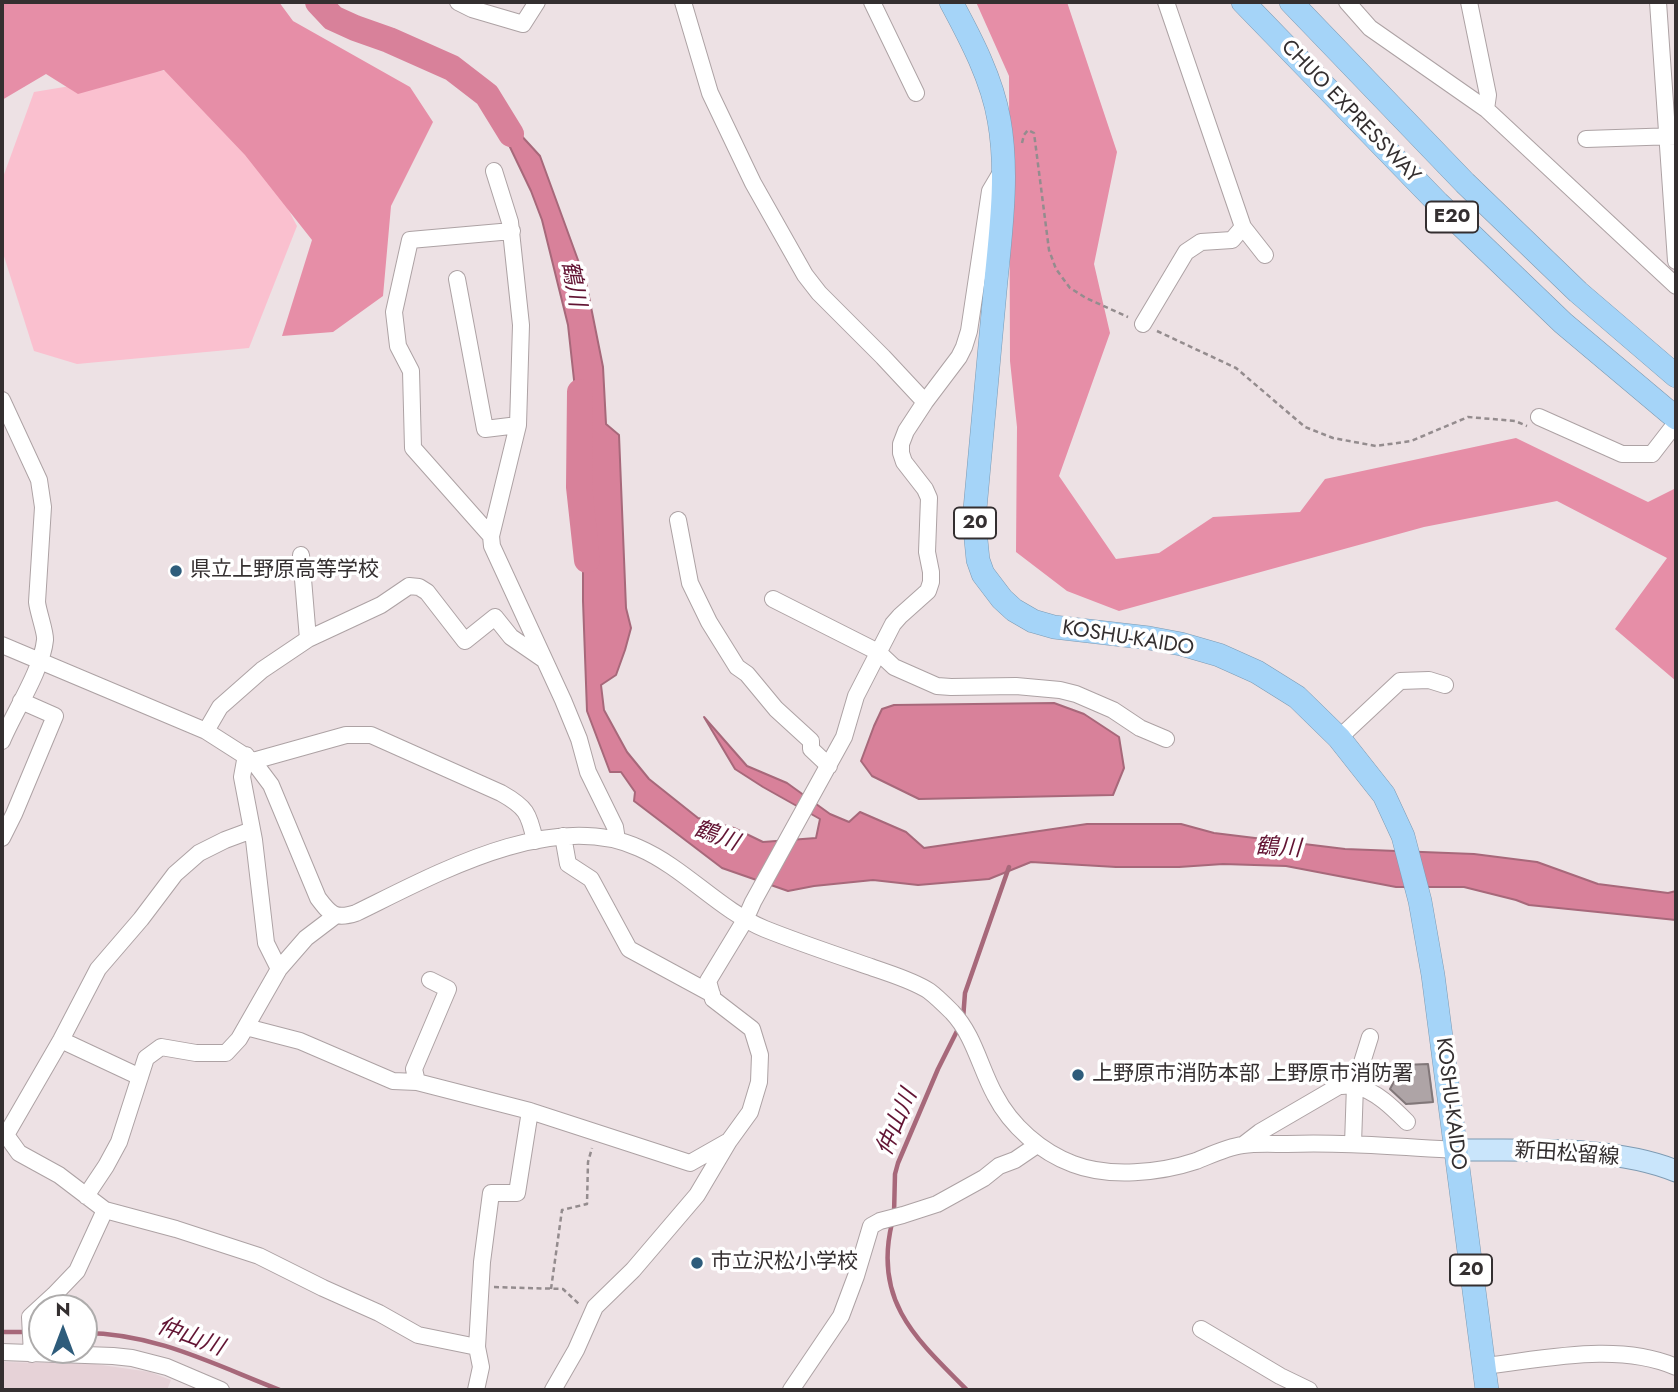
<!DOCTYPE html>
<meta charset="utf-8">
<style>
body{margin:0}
#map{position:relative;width:1678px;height:1392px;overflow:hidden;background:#ede1e4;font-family:Jost,sans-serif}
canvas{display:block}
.frame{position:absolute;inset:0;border:4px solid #342f30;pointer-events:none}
.north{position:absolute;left:28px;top:1294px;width:70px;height:70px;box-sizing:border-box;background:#fff;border:2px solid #aeacac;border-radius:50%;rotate:0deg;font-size:19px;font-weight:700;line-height:28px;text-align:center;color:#342f30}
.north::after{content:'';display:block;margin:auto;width:24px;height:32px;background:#2e5c7b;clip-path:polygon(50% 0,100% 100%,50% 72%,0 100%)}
</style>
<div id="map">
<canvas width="1678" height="1392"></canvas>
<div class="frame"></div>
<div class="north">N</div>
</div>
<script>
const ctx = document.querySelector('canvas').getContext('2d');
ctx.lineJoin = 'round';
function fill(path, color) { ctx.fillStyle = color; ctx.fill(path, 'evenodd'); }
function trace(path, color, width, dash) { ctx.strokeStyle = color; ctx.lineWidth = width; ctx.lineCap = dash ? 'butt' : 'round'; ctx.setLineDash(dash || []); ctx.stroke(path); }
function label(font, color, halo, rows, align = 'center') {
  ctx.font = font + ' Jost,"Noto Sans JP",sans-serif'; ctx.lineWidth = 7; ctx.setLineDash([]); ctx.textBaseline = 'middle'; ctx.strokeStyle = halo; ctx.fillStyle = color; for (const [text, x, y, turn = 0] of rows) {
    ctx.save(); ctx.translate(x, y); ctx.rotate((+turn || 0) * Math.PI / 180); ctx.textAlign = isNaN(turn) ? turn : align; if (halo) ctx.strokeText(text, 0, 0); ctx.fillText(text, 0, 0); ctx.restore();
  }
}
const built = new Path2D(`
 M2,1362L95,1364L150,1372L171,1380L167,1390H2Z`);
const green = new Path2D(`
 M179,68L257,150L297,226L249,348L77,364L34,351L2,250V180L34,92Z`);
const forest = new Path2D(`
 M2,2H279L293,21L410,87L433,122L391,206L383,296L333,332L282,336L312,240L245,155L164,70L78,94L46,74L2,100Z
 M976,2H1067L1117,152L1094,264L1110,333L1059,476L1116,559L1159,553L1213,517L1300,512L1325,479L1516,438L1648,502L1676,488V681L1615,629L1667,558L1557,501L1424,527L1119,611L1067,591L1016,552L1017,427L1010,361L1009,76Z`);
const water = new Path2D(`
 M486,97L540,156L586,282L603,367L606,424L619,435L626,608L631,628L625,650L616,675L601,685L604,710L627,752L649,779L698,818L734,828L763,842L816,838L820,819L763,787L735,769L704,717L747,766L787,783L830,814L849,822L860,812L906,832L924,848L1087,824H1181L1214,833L1345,849L1474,854L1537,862L1598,884L1668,893L1676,891V920L1529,905L1516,900L1464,887H1396L1286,866L1223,864L1179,867H1116L1031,862L989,879L918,885L873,880L814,886L788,891L722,868L634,801L635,792L621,772H610L587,711L583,601V462L568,325L542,220L531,191Z
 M1054,703L1084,714L1119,737L1124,768L1113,795L919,799L872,776L861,761L874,726L882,709L894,705Z`);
const shadow = new Path2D(`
 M1427,1065L1429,1067L1434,1103L1410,1105L1392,1089Z`);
const stream = new Path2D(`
 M963,1019L965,993L1009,867
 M894,1214L895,1174L898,1163L938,1069L959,1027
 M892,1223C873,1301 916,1339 967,1390
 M2,1332H42
 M84,1333C155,1333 215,1365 280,1390`);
const river = new Path2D(`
 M318,2L333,18L355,28L389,40L452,68L487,95L511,134
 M580,392L579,487L587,560`);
const building = new Path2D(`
 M1428,1064L1433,1102L1406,1104L1390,1089L1403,1065Z`);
const path = new Path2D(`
 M1022,143L1024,135L1028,130L1034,133L1049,250L1056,269L1070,288L1086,298L1128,317
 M1157,331L1236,368L1305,427L1333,438L1376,446L1411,441L1468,417L1515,421L1527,426
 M494,1287L563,1289L579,1304
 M551,1289L562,1210L587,1204L588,1162L592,1148`);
const minor = new Path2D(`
 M458,2L472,9L523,24L537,2
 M683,2L710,93L753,183L805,275L819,293L883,357L925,402
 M872,2L916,93
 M1166,2L1243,227L1265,255
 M1347,2L1370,28L1486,109L1676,286
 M1469,2L1488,95L1486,109
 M1658,2L1676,261
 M1586,139L1676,136
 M494,171L510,222L521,325L518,425L491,536L492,546L563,700L579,739L588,772L615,827L617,840
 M457,279L485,429L518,425
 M1143,324L1186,252L1201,242L1232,240L1243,227
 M2,400L39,480L43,507L37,602C38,612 46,633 45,640C42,670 14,712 2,741
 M1539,417L1622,454H1652L1676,423
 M678,520L690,583L709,622L737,667L747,674L776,709L811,741V749L829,766
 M491,536L413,448L411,371L398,346L394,312L410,240L512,231
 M301,555L308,639
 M773,599L878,652L894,667L937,686L951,687L1016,686L1060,690L1076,694L1113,710L1140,728L1166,739
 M2,645L206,731L253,761L271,785L318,898C330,914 335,920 356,913C434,875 552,808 639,848C685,868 719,910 765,929C800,943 836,955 871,967C890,974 912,980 929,991C937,997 945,1005 952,1012C974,1035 980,1068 995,1095C1011,1126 1041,1152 1073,1164C1109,1178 1160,1173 1196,1161C1211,1155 1227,1147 1243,1145C1257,1143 1273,1144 1287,1144C1343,1142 1399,1147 1456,1150
 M206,731L220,707L262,670L308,639L381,605L409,586L419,587L427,592L465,641L495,617L511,637L543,659
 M1339,738L1400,681L1429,680L1445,685
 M246,755L242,777L254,840L266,943L279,969
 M253,761L346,735H371L501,793C526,807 529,813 535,841
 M563,836L568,864L591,879L629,949L712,994
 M2,838L14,814L55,716L21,701
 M430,980L448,989L414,1069L417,1082L530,1111L690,1163L727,1142
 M246,1027L300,1041L393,1081L417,1082
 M61,1040L140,1077
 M2,1133L6,1135L19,1153L59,1175L105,1210L176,1229L259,1256L323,1288L379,1313L418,1335L477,1347L481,1367L476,1390
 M6,1135L61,1040L98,969L141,919L175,874L199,853L225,840L252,830
 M1353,1144L1355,1085L1370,1037
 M1243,1145L1260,1132L1339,1086C1345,1086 1351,1085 1356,1086C1376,1091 1393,1108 1407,1122
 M86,1196L106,1166L119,1142L146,1058L161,1047L196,1053H226L239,1039L279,969L306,938L335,916
 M1201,1329L1280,1376L1309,1390
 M477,1347L482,1262L491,1193H517L530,1111
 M2,1352L113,1356L132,1358L167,1367L221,1390
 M32,1354L30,1317L54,1295L77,1271L105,1210
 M1484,1366C1546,1359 1618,1342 1676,1367
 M553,1390L576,1350L595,1307L633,1270L697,1195L729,1141L750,1112L759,1082L760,1055L752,1029L713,999L708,981L745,920L753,902L844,737L856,696L893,624L900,616L928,591L931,582V572L927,552L929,498L925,489L904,462L901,453V444L906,431L925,402L959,357L964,347L969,331L990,191L1003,169
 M791,1390L841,1316L856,1276L871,1226L880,1221L903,1215L937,1204L984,1178L999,1166L1015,1160L1037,1145`);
const major = new Path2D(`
 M1456,1150C1525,1151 1612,1145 1676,1171`);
const highway = new Path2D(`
 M951,2C971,39 992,79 999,120C1009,175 1000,237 995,291C988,368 981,444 974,520L978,560L983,574L1002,599L1014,610L1033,621L1054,627L1149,638L1181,644L1219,655L1257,672L1297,697L1339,738L1384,795L1403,836L1420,901L1433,975L1487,1390
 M1243,2L1438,203L1563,323L1676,418
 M1291,2L1465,183L1578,292L1676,376`);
const markers = [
 [176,571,7,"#2e5c7b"],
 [1078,1075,7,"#2e5c7b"],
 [697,1263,7,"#2e5c7b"]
];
const shields = [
 [1452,217,52],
 [975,523,42],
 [1471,1270,42]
];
const shieldNames = [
 ["E20",1452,217],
 ["20",975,523],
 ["20",1471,1270]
];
const streetNames = [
 ["CHUO EXPRESSWAY",1350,112,46],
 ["KOSHU-KAIDO",1128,639,9],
 ["KOSHU-KAIDO",1450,1104,83],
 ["新田松留線",1567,1155,4]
];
const poiNames = [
 ["県立上野原高等学校",190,571],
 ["上野原市消防本部 上野原市消防署",1092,1075],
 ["市立沢松小学校",711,1263]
];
const waterNames = [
 ["鶴川",572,284,79],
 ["鶴川",716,837,20],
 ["鶴川",1278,849,3],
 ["仲山川",898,1123,-67],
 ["仲山川",190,1338,20]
];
fill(built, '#e6d2d7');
fill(green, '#fac0cf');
fill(forest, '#e68ea7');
fill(water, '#d8819a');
trace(water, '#a7687a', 2);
fill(shadow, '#0003');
trace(stream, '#a7687a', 4.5);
trace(river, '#d8819a', 26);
fill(building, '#aea4a6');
trace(building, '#817779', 2);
trace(minor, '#ada2a4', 18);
trace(major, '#7d9ab2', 23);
trace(highway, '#7d9ab2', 24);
trace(path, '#948c8e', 2.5, [5, 3.5]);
trace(minor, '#fff', 16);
trace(major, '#c9e5fb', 21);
trace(highway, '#a5d4f8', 23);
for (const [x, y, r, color] of markers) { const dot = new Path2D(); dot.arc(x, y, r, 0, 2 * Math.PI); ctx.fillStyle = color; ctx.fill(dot); trace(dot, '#fff', 2.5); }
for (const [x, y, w] of shields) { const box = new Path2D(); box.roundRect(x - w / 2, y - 15.5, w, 31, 5); ctx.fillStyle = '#fff'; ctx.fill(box); trace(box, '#342f30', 2); }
label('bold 19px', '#342f30', null, shieldNames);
label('21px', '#342f30', '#fff', streetNames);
label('21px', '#342f30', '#fff', poiNames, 'left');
label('italic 23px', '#621433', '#fff', waterNames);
</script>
